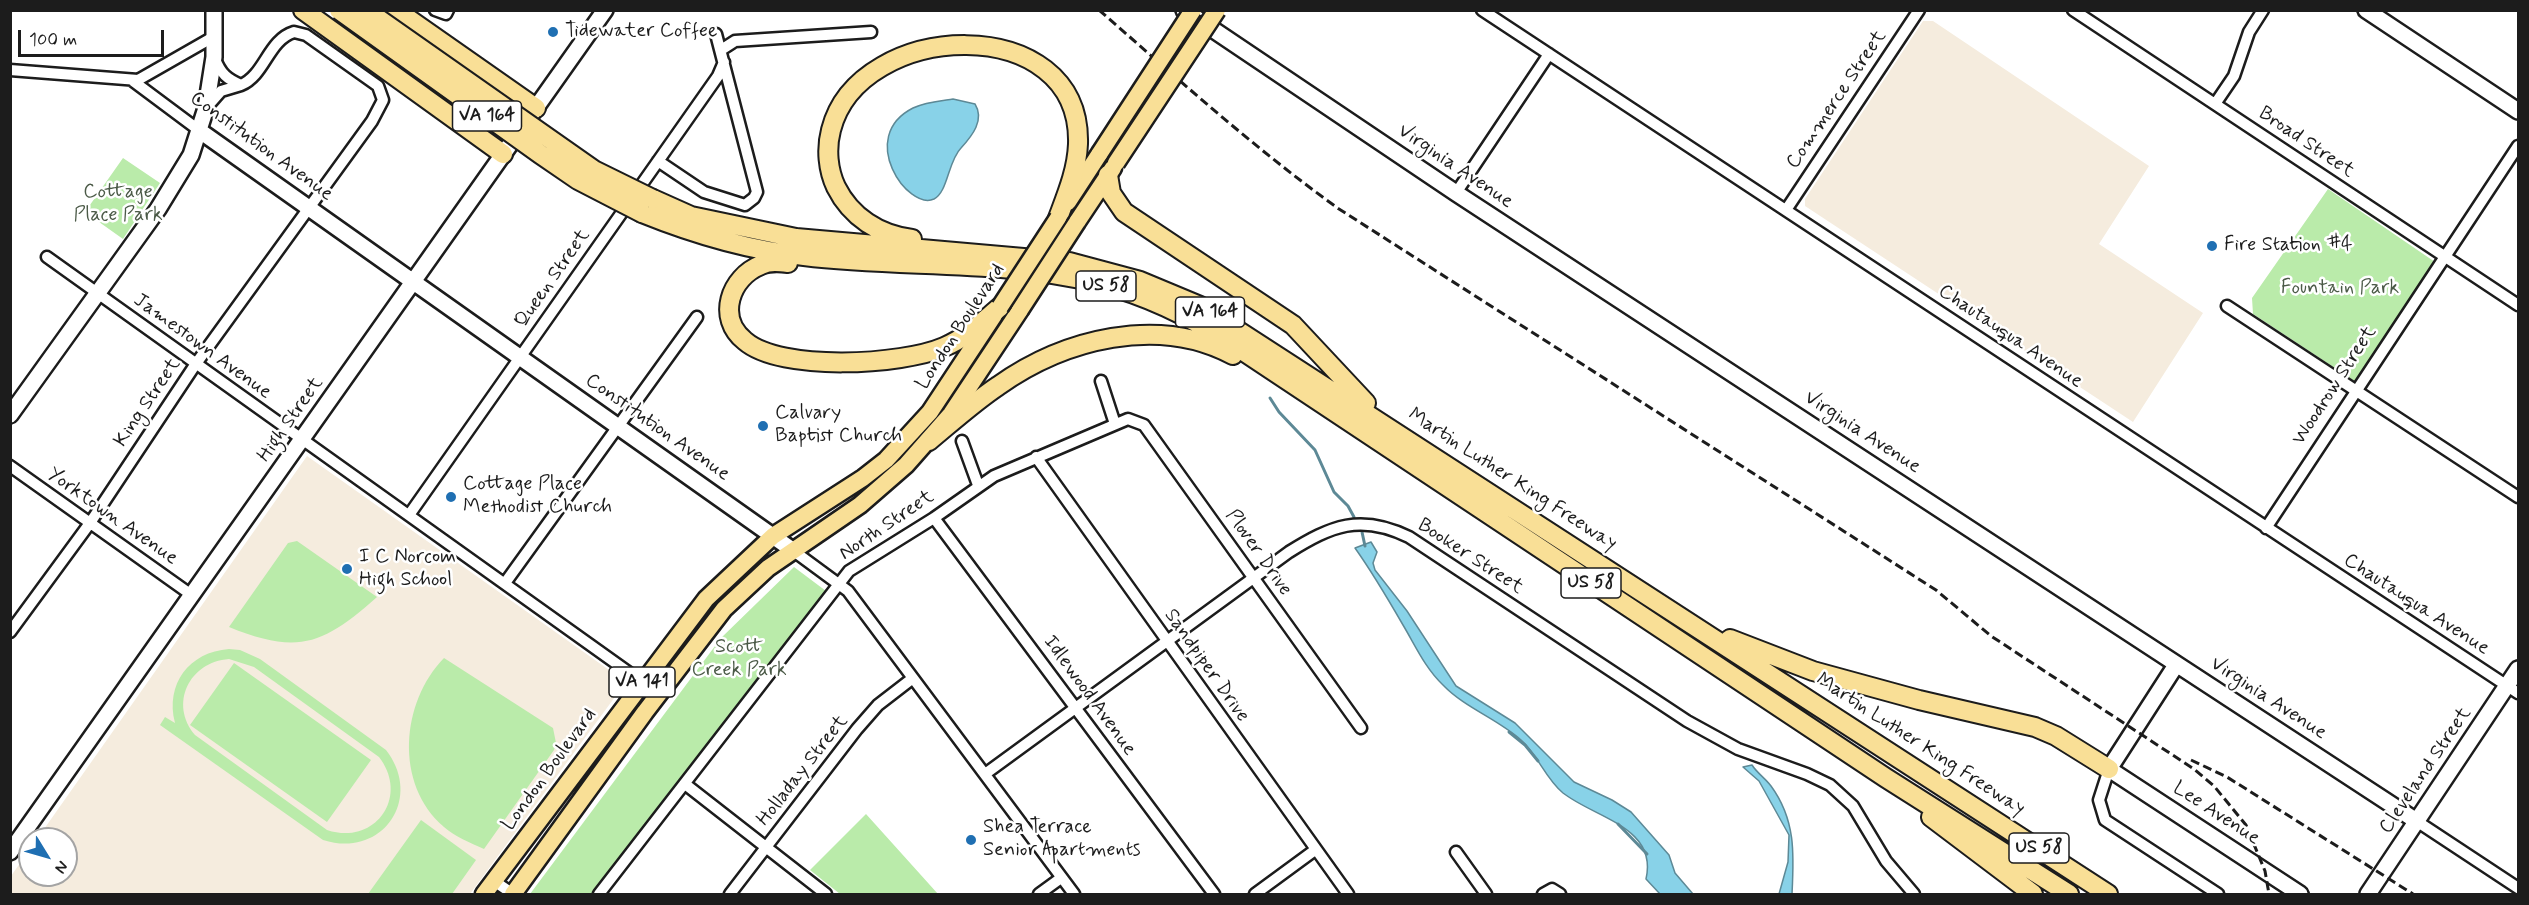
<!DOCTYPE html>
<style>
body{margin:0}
#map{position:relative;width:2529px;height:905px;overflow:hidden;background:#fff;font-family:Mynerve,sans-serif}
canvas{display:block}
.frame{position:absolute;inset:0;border:12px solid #1c1c1c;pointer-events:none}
.north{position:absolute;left:18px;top:827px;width:60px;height:60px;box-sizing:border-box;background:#fff;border:2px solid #a4a4a4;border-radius:50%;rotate:127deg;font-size:16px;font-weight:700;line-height:24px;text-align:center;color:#1c1c1c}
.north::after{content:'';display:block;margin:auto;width:21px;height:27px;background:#1f6fb2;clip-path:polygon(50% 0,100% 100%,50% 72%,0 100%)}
.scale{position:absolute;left:18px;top:30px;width:146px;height:27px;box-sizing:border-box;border:3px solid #1c1c1c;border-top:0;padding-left:8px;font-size:18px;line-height:21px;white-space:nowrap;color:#1c1c1c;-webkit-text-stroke:4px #fff;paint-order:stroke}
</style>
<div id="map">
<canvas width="2529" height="905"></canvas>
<div class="frame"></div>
<div class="north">N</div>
<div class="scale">100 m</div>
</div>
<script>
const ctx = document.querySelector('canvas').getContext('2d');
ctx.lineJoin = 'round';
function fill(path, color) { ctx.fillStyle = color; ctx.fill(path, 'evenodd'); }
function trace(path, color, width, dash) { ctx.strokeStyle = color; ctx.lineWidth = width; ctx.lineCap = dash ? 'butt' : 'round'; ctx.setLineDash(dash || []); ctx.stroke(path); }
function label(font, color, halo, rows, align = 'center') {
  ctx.font = font + ' Mynerve,sans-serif'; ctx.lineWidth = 5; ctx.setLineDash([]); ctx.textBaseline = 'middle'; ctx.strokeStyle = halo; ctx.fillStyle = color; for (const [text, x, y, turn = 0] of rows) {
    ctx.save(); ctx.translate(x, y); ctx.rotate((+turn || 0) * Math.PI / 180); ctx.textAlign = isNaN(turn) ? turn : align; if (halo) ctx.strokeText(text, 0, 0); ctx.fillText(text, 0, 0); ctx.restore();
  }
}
const built = new Path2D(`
 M1923,21H1933L2149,166L2099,244L2203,313L2133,422L1805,206V199Z
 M307,456L626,682L470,894H11V876L30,849V875H66V839H37Z`);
const green = new Path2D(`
 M123,158L160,183L123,239L85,212Z
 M2328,189L2435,262L2356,382L2253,314L2252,298Z
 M297,541L377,597C323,645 298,655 229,627L288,543Z
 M794,567L826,591L592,894H530L721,638Z
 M229,649L240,650L260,659L386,750C424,799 382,859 323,840L160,725L165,717L175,723C165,684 189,652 229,649ZM229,659L254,667L379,757C410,797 375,846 327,830L195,735C169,704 189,662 229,659Z
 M444,658L553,728L556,743L554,750L484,849C471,843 455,837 444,827C394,784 401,702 444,658Z
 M234,663L371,760L327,822L190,725Z
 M866,814L938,894H840L810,870Z
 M421,820L476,860L452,894H368Z`);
const water = new Path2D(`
 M953,99L975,104C985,120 972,136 961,148C948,161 948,192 934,199C908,211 856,137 913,108C925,102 939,101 953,99Z
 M1371,542L1377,552L1373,563L1375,570L1407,611L1456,686L1515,723L1574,782L1612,800L1631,812L1669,855L1675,873L1693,894H1660L1646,879C1658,827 1595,818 1563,793C1545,778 1538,755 1521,740C1498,719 1465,708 1443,685C1425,668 1415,645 1403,625C1388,599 1372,572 1355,548Z
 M1752,765C1757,773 1765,778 1771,786C1796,820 1794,855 1792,894H1779L1788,862L1789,835L1759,781L1743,767Z`);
const stream = new Path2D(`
 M1270,398L1279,412L1315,450L1334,492L1348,506L1354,517
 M1362,532L1365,546
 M1509,732L1525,745L1538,761
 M1618,824L1647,854`);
const street = new Path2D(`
 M435,10L446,14L448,10
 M1482,10L2518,693
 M2073,10L2518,305
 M721,50L735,41L871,32
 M10,70L138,80L215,36
 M133,81L200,131
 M2215,104L2234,76L2249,32L2263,10
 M206,108L221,91L241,85C227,79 221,74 215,59
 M658,161L704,192L745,205L754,198L757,192L716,34
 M1456,193L1549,54
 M1786,210L1919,10
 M47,257L659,694
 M2227,306L2518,497
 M1101,381L1115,424
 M962,441L978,485
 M1036,457L1348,894
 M10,466L193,596
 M409,515L718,76L724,62
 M934,518L1214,894
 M2266,528L2518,146
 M791,549L848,591L1074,894
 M505,583L697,317
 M10,632L90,523L195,365L372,121L383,100L378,86L306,35L294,32C268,40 265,75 241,85
 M2109,769L2099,800L2105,820L2218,894
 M985,774L1289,552C1331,526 1360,513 1409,537L1687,721L1738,749L1807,774L1830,785L1853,806L1886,861L1914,894
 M685,784L826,894
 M2418,822L2518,888
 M1456,852L1486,894
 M494,881L513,894
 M599,894L849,571L934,518L994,476L1128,419L1144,425L1361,728
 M730,894L857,729L878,705L913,678
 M1039,894L1061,878
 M1255,894L1315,850
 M1543,894L1552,889L1560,894`);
const secondary = new Path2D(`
 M1184,10L1456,193L2418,822
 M2366,10L2518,111
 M200,131L791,549
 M10,415L158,209L191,155L206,108L214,57V10
 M2176,665L2109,769L2300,894
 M10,852L605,10
 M2368,894L2518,669`);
const primary = new Path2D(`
 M1068,202L1100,153
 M1077,222L1113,168
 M484,894L706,599L773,536L863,478L886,460L930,412L994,315
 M513,894L645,712L724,609L768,568L860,505L906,465L951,414L1020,310`);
const highway = new Path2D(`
 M303,10L503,154
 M396,10L536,108
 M1108,175L1111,193L1124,212L1293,325L1366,403
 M653,199L691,216L796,238L1069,262L1140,281L1200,306L2108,894
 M642,213C694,234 747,250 804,256C901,268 1003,259 1098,283C1146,295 1193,318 1234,345L1886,778L2069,894
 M912,239C879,235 851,217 836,187C828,170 826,149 831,130C859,19 1082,10 1078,144C1077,170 1067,194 1058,218
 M788,263C779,262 770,261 761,265C730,277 716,318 745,341C781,372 902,365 944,347C966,338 982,322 1000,307
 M929,441C952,422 974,402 998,386C1064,339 1158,315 1233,355
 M1730,639L1813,671L1919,700L2035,727L2056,736L2109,769
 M1931,817L2033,894`);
const rail = new Path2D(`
 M1099,10C1178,79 1254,148 1339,209L1936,590L1991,636L2194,769L2214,786L2246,825L2265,871L2269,894
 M2191,760L2227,777L2413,894`);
const primaryBridge = new Path2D(`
 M1100,153L1193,10
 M1116,163L1217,10
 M1000,307L1058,218
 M1020,310L1077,222`);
const highwayBridge = new Path2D(`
 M339,10L540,154L578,180L642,213
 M366,10L594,170L653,199`);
const markers = [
 [553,32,6,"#1f6fb2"],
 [2212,246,6,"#1f6fb2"],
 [763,426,6,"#1f6fb2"],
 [451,497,6,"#1f6fb2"],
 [347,569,6,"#1f6fb2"],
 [971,840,6,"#1f6fb2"]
];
const shields = [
 [487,116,69],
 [1106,286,60],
 [1210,312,69],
 [1591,583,60],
 [642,682,66],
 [2039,848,60]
];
const shieldNames = [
 ["VA 164",487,116],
 ["US 58",1106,286],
 ["VA 164",1210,312],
 ["US 58",1591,583],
 ["VA 141",642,682],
 ["US 58",2039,848]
];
const poiNames = [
 ["Tidewater Coffee",565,32],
 ["Fire Station #4",2224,246],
 ["Calvary",775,414],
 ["Baptist Church",775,437],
 ["Cottage Place",463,485],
 ["Methodist Church",463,508],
 ["I C Norcom",359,558],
 ["High School",359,581],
 ["Shea Terrace",983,828],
 ["Senior Apartments",983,851]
];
const streetNames = [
 ["Commerce Street",1837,100,-56],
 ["Broad Street",2306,143,34],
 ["Constitution Avenue",261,147,36],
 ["Virginia Avenue",1455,167,34],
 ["Queen Street",553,279,-55],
 ["London Boulevard",961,327,-57],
 ["Chautauqua Avenue",2010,337,34],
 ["Jamestown Avenue",202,347,36],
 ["Woodrow Street",2335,386,-57],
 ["King Street",148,403,-56],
 ["High Street",291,420,-55],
 ["Constitution Avenue",657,428,35],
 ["Virginia Avenue",1862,433,33],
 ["Martin Luther King Freeway",1512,480,33],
 ["Yorktown Avenue",112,517,35],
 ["North Street",887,526,-34],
 ["Plover Drive",1258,553,55],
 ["Booker Street",1470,557,33],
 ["Chautauqua Avenue",2416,605,33],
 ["Sandpiper Drive",1206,666,55],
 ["Idlewood Avenue",1089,696,54],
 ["Virginia Avenue",2268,699,33],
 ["Martin Luther King Freeway",1920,745,33],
 ["London Boulevard",550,770,-54],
 ["Holladay Street",803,771,-52],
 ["Cleveland Street",2426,771,-56],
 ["Lee Avenue",2216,814,33]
];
const parkNames = [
 ["Cottage",118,193],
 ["Place Park",118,216],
 ["Fountain Park",2340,289],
 ["Scott",739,648],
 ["Creek Park",739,671]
];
fill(built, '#f5ecde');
fill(green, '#baebaa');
fill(water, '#88d2e8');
trace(water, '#5d8996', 1.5);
trace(stream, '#5d8996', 3);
trace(street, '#1c1c1c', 15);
trace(secondary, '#1c1c1c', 20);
trace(primary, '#1c1c1c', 21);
trace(highway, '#1c1c1c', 22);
trace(street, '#fff', 10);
trace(secondary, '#fff', 15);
trace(primary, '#f9df96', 16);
trace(highway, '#f9df96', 18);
trace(rail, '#1c1c1c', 3, [9, 4.5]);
trace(primaryBridge, '#1c1c1c', 21, []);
trace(highwayBridge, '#1c1c1c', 22, []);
trace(primaryBridge, '#f9df96', 16);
trace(highwayBridge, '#f9df96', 18);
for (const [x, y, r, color] of markers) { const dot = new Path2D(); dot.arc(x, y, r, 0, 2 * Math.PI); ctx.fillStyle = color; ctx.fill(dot); trace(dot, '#fff', 2); }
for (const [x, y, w] of shields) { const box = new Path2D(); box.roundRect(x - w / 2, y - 15, w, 30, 4.5); ctx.fillStyle = '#fff'; ctx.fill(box); trace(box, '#1c1c1c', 1.5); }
label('bold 18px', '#1c1c1c', null, shieldNames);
label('20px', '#1c1c1c', '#fff', poiNames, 'left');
label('20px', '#1c1c1c', '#fff', streetNames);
label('20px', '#4b5a47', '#fff', parkNames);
</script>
